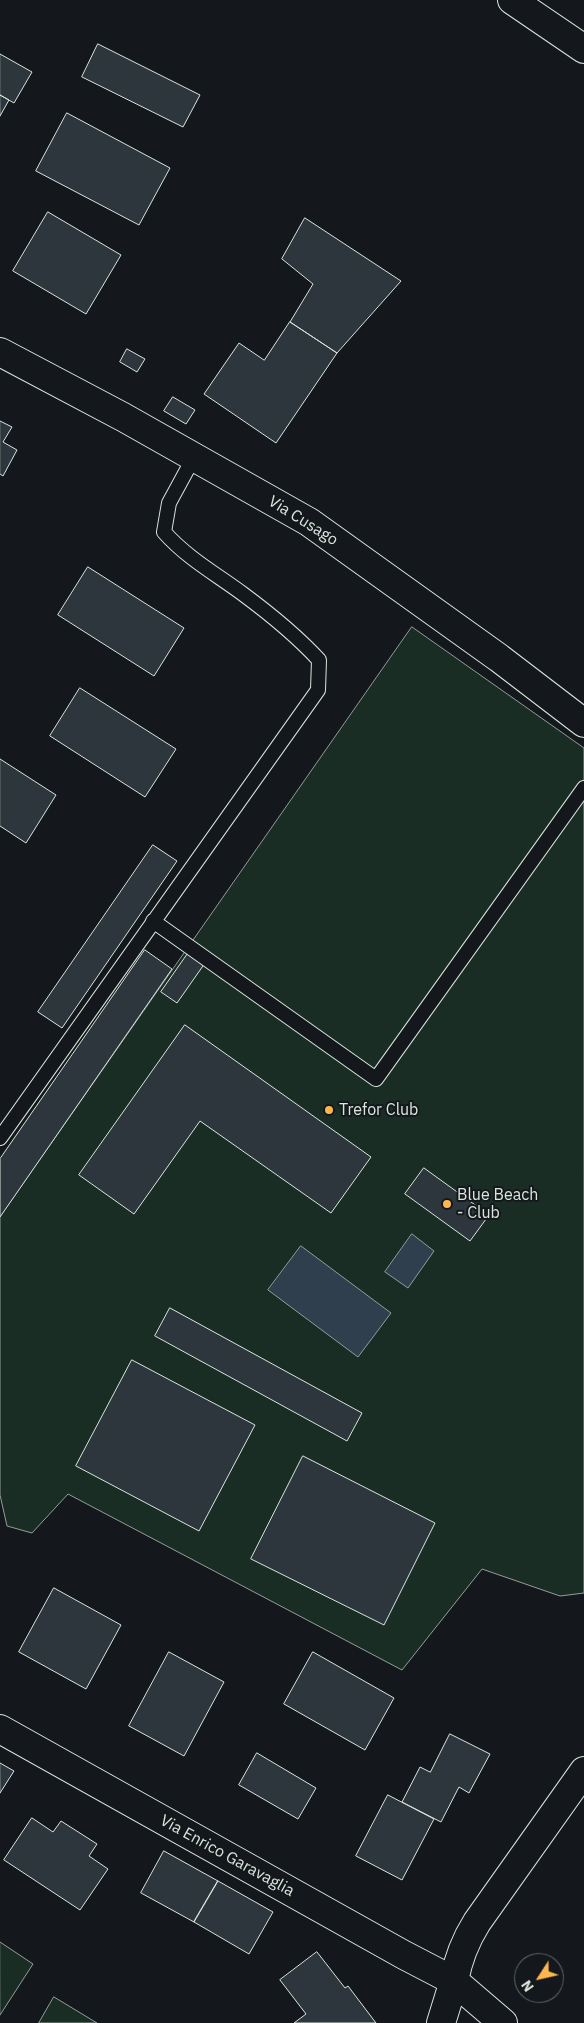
<!DOCTYPE html>
<style>
body{margin:0}
#map{position:relative;width:584px;height:2023px;overflow:hidden;background:#14181c;font-family:"IBM Plex Sans",sans-serif}
canvas{display:block}
.north{position:absolute;left:514px;top:1953px;width:50px;height:50px;box-sizing:border-box;background:#14181c;border:1px solid #626a69;border-radius:50%;rotate:235deg;font-size:14px;font-weight:700;line-height:20px;text-align:center;color:#d8e6dc}
.north::after{content:'';display:block;margin:auto;width:18px;height:22px;background:#ffb74d;clip-path:polygon(50% 0,100% 100%,50% 72%,0 100%)}
</style>
<div id="map">
<canvas width="584" height="2023"></canvas>
<div class="north">N</div>
</div>
<script>
const ctx = document.querySelector('canvas').getContext('2d');
ctx.lineJoin = 'round';
function fill(path, color) { ctx.fillStyle = color; ctx.fill(path, 'evenodd'); }
function trace(path, color, width, dash) { ctx.strokeStyle = color; ctx.lineWidth = width; ctx.lineCap = dash ? 'butt' : 'round'; ctx.setLineDash(dash || []); ctx.stroke(path); }
function label(font, color, halo, rows, align = 'center') {
  ctx.font = font + ' "IBM Plex Sans",sans-serif'; ctx.lineWidth = 4; ctx.setLineDash([]); ctx.textBaseline = 'middle'; ctx.strokeStyle = halo; ctx.fillStyle = color; for (const [text, x, y, turn = 0] of rows) {
    ctx.save(); ctx.translate(x, y); ctx.rotate((+turn || 0) * Math.PI / 180); ctx.textAlign = isNaN(turn) ? turn : align; if (halo) ctx.strokeText(text, 0, 0); ctx.fillText(text, 0, 0); ctx.restore();
  }
}
const green = new Path2D(`
 M412,627L584,748V1593L560,1596L482,1569L402,1670L68,1494L32,1533L7,1526L0,1495V1217Z
 M0,1942L33,1964L0,2015Z
 M54,1997L97,2023H39Z`);
const water = new Path2D(`
 M412,1234L434,1251L408,1288L385,1272Z
 M301,1246L391,1313L358,1357L268,1290Z`);
const building = new Path2D(`
 M98,44L200,95L183,127L82,77Z
 M0,54L32,72L14,103L0,95Z
 M0,95L9,100L0,116Z
 M67,113L170,168L139,225L36,171Z
 M48,212L121,255L86,314L13,271Z
 M305,218L401,281L337,353L290,322L313,284L282,259Z
 M290,322L337,353L276,443L204,394L239,343L264,360Z
 M127,349L145,359L137,372L120,362Z
 M173,397L195,410L186,424L164,411Z
 M0,421L12,427L3,442L17,450L3,476L0,474Z
 M88,567L184,628L154,676L58,615Z
 M80,688L176,749L145,797L50,736Z
 M0,759L56,795L26,843L0,826Z
 M153,845L177,861L62,1028L38,1012Z
 M145,950L172,969L0,1217V1159Z
 M189,952L205,963L177,1003L161,992Z
 M185,1025L371,1157L331,1213L200,1121L134,1214L79,1175Z
 M424,1168L489,1215L470,1241L405,1194Z
 M170,1308L362,1413L347,1441L155,1336Z
 M132,1360L255,1425L199,1531L76,1466Z
 M303,1456L435,1523L384,1625L251,1559Z
 M54,1588L121,1625L86,1689L19,1652Z
 M169,1652L224,1682L184,1756L129,1726Z
 M313,1652L394,1698L365,1750L284,1704Z
 M450,1734L490,1754L469,1793L459,1787L441,1822L402,1802L420,1767L430,1772Z
 M257,1753L316,1788L298,1819L239,1785Z
 M0,1763L14,1771L0,1793Z
 M388,1795L434,1819L402,1880L356,1856Z
 M32,1818L53,1832L61,1821L97,1844L89,1856L108,1869L80,1910L4,1860Z
 M164,1851L218,1881L194,1922L141,1893Z
 M218,1881L273,1912L249,1954L194,1922Z
 M317,1952L345,1988L348,1986L376,2023H294L306,2014L280,1980Z`);
const service = new Path2D(`
 M153,921L376,1079L584,788
 M0,1138L318,690L319,660C296,635 270,614 243,594C216,574 187,558 164,532L169,503L194,457`);
const minor = new Path2D(`
 M0,352L123,417L309,522L499,658L584,723
 M0,1729L404,1955L454,1981L441,2023`);
const tertiary = new Path2D(`
 M503,2023L454,1981C458,1959 465,1941 477,1922L584,1771`);
const secondary = new Path2D(`
 M512,0L584,49`);
const markers = [
 [329,1110,5,"#ffb74d"],
 [447,1204,5,"#ffb74d"]
];
const streetNames = [
 ["Via Cusago",303,521,32],
 ["Via Enrico Garavaglia",227,1856,29]
];
const poiNames = [
 ["Trefor Club",339,1110],
 ["Blue Beach",457,1195],
 ["- Club",457,1213]
];
fill(green, '#1a2d24');
trace(green, '#939e99', 1);
fill(water, '#2f3f4d');
trace(water, '#939e99', 1);
fill(building, '#2c363c');
trace(building, '#d8e6dc', 1);
trace(service, '#d8e6dc', 16);
trace(minor, '#d8e6dc', 30);
trace(tertiary, '#d8e6dc', 30);
trace(secondary, '#d8e6dc', 30);
trace(service, '#14181c', 14);
trace(minor, '#14181c', 28);
trace(tertiary, '#14181c', 28);
trace(secondary, '#14181c', 28);
for (const [x, y, r, color] of markers) { const dot = new Path2D(); dot.arc(x, y, r, 0, 2 * Math.PI); ctx.fillStyle = color; ctx.fill(dot); trace(dot, '#14181c', 2); }
label('16px', '#d8e6dc', '#14181c', streetNames);
label('16px', '#d8e6dc', '#14181c', poiNames, 'left');
</script>
